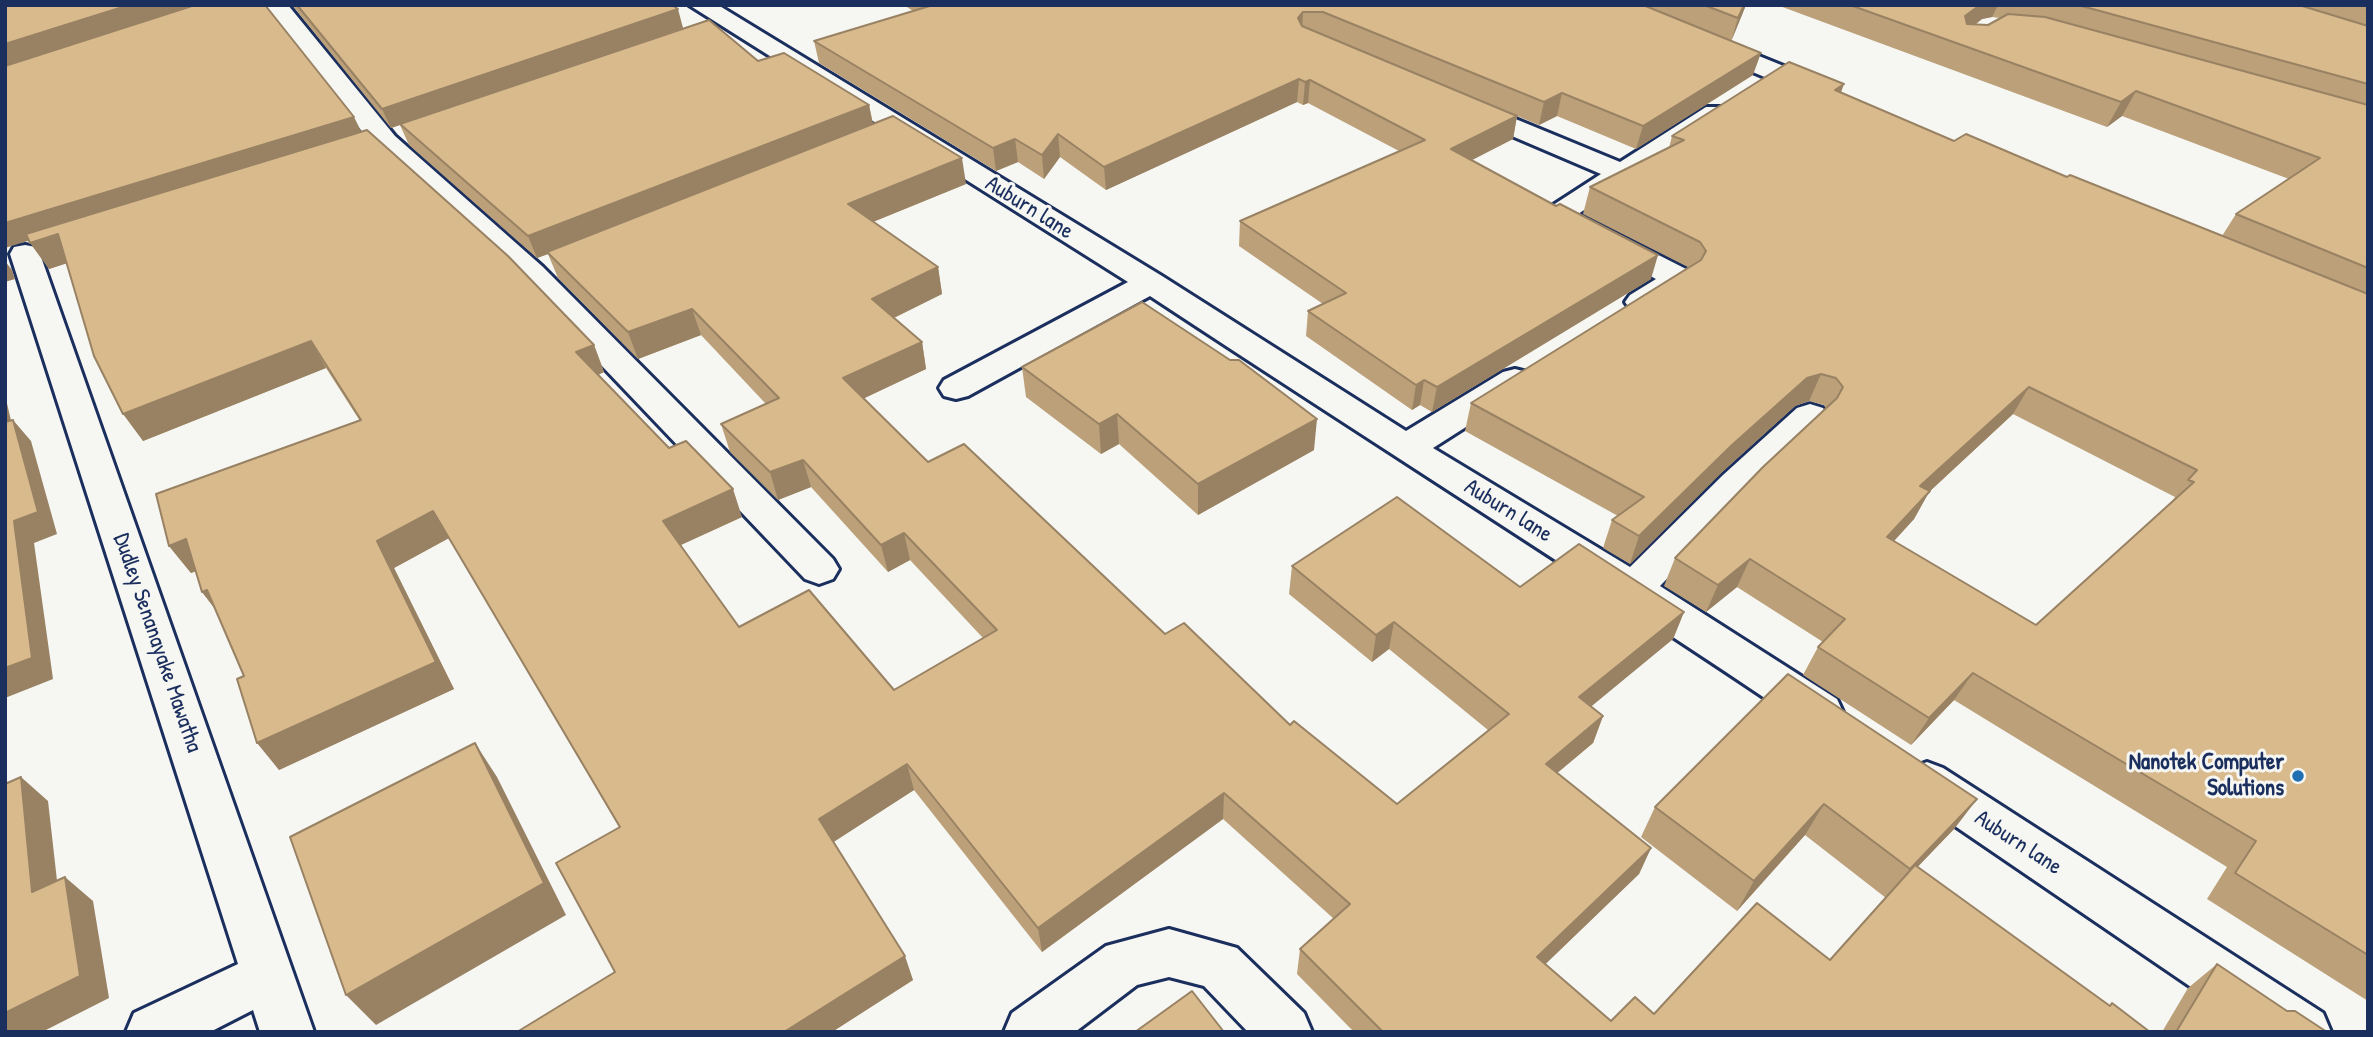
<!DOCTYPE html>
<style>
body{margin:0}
#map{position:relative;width:2373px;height:1037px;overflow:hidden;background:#f6f6f2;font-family:"Patrick Hand",sans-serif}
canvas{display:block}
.frame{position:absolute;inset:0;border:7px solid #1b2f5e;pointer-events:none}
</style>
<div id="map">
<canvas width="2373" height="1037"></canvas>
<div class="frame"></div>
</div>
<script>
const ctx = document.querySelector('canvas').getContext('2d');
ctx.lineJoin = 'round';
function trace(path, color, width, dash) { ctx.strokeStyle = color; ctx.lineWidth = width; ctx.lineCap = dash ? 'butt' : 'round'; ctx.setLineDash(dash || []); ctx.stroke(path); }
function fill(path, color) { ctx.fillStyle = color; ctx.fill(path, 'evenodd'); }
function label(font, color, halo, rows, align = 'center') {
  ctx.font = font + ' "Patrick Hand",sans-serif'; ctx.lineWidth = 6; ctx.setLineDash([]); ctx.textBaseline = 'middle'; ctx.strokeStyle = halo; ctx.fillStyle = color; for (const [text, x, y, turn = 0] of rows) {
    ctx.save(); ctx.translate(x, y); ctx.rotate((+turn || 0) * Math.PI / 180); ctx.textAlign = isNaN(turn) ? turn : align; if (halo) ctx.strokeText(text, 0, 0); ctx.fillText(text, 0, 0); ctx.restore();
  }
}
const street = new Path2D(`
 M263,5H288L395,136L543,267L833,559L839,569L833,579L819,584L805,579L521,281L375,148Z
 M689,5H718L1162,276L1406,431L1503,372L1515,369L1527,372L1532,380L1527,388L1433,448L1630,567L1723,475L1797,408L1810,404L1823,408L1828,416L1823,424L1749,493L1660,586L1837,699L1843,712L1837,725L1821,730L1805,725C1589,579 1368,440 1150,296L968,396L956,399L944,396L939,388L944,380L1128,282Z
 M1600,5H1633L1833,86L1837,92L1833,98H1815L1604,10Z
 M1467,99L1620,162L1706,107H1724L1728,113L1724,119L1578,214L1690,271L1695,278C1682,296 1651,314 1630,309L1625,302L1630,295L1656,279L1547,221L1542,215L1547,209L1601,174L1458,113L1454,107L1458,101Z
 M25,245L36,247L40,254L314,1032H260L253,1010L210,1032H126L134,1013L238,964L10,254L14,247Z
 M1927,762L1943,768L2323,1013L2331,1032H2257L1911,796L1904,782L1911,768Z
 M1169,929L1237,948L1304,1013L1312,1032H1248L1204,986L1169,977L1137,985L1075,1032H1004L1012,1013L1106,946Z`);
const wall = new Path2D(`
 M292,5H672L683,28L512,87L758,61L869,105L873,124L966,184L873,222L938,267L942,294L894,318L922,342L926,369L864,398L928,462L1290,725L1397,804L1488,730L1389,649L1372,662L1289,594L1292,566L1520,587L1684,612L1673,639L1591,706L1603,716L1593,743L1557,773L1651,848L1639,874L1545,964L1611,1021L1654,1014L1830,960L1886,898L1805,835L1737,911L1641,837L1655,807L1977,799L1954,829L1917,867L2109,1005L2150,1032H1354L1297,974L1300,949L1334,919L1223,819L1042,952L914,790L833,842L913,980L832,1032H517L615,972L619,827L449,538L394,568L454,689L279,770L244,676L215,609L202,592L196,571L191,573L169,546L360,421L326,368L143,441L67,263L49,269L29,240L361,132L594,345L604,372L598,375L669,448L742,517L681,545L739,627L894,690L983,638L910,560L888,572L811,487L778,500L730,452L721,424L766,404L701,335L638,359L558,278L548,254L537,258L409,145L400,125L391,128Z
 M904,5H1746L1731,41L1753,75L1636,149L1557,116L1539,125L1517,116L1513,139L1471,160L1651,279L1432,412L1420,405L1412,410L1306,336L1308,311L1323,304L1239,246L1240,221L1399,151L1308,103L1303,105L1297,102L1106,190L1060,157L1044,179L1018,162L996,171L819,63L814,41L913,11Z
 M1777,5H2368V1001L2207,899L2227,867L1954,700L1911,745L1803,675L1818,647L1823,642L1737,587L1706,612L1664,586L1675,558L1826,409L1824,405L1809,401L1795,406L1721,473L1630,564L1603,548L1612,520L1618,516L1465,431L1471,403L1688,267L1583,214L1590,187L1669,148L1672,136L1841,93L1954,141L2067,177L2222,236L2236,214L2289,179L2122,116L2107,127ZM1992,17L2000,18L1988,25H1975L1982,19ZM2013,414L2175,497L2172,502L2036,625L1894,541L1914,519L1929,492Z
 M1230,360L1314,450L1198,515L1119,444L1101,454L1026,397L1022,367Z
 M2217,964L2287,1011L2327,1032H2162L2188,988Z`);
const shadedWall = new Path2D(`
 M129,5H196L5,67V44Z
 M1744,5H1746L1731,42L1738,18Z
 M1980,5H1998L1992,17L1982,19L1954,40L1965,16Z
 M678,9L683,28L391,128L382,109Z
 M1303,12L1302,33L1298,18Z
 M1761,53L1753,75L1636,149L1643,126Z
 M1299,79L1297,102L1106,190L1104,167Z
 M1310,80L1308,103L1303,105L1305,82Z
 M1844,84L1835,109V90Z
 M2136,91L2122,116L2107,127L2121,102Z
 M1562,93L1557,116L1539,125L1544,102Z
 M869,105L873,125L547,252L548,254L537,258L528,236Z
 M1517,116L1513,139L1447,173L1451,149Z
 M354,117L364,137L5,248V223Z
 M1058,134L1060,157L1044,179L1042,155Z
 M1015,139L1018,162L996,171L993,148Z
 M962,158L966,184L853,230L848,204Z
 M58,234L77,260L49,269L30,243Z
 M1658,255L1651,279L1432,412L1437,387Z
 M5,261L12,270L15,279L5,282Z
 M938,267L942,294L877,326L872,299Z
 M692,309L701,335L638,359L628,332Z
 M311,341L326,368L143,441L123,414Z
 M922,342L926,369L850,405L843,378Z
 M594,345L604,372L588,379L576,352Z
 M1821,374L1809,401L1795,406L1721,473L1630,564L1639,536L1732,445L1807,378Z
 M1424,380L1420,405L1412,410L1416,385Z
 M2029,387L2013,414L1929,492L1914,519L1872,565L1887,537L1920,486Z
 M5,395L17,446L5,431Z
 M1117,414L1119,444L1101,454L1099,424Z
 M1317,419L1314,450L1198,515V484Z
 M13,420L31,441L57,534L34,543L53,679L5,698Z
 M803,460L811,487L778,500L770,472Z
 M733,489L742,517L674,548L663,521Z
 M433,511L449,538L394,568L454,689L279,770L257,743L377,541Z
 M904,533L910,560L888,572L881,545Z
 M186,539L207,567L191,573L169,546Z
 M1750,559L1737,587L1706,612L1718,585Z
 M207,590L223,619L202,592Z
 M1684,612L1673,639L1570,724L1579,697Z
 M1394,622L1389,649L1372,662L1376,635Z
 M1973,673L1954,700L1911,745L1929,718Z
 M1603,716L1593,743L1537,790L1546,764Z
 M475,743L497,777L566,915L376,1025L346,995Z
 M907,764L914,790L829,845L819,819Z
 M21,777L48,801L61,916L32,892Z
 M1224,793L1223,819L1042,952L1038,928Z
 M1977,799L1954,829L1887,899L1910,869Z
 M1824,804L1805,835L1737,911L1754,881Z
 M1651,848L1639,874L1528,981L1537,957Z
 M65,877L93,901L109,998L42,1032H5V1013Z
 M905,956L913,980L832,1032H784Z`);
const building = new Path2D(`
 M5,5H129L5,44Z
 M195,5H265L354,117L5,223V66Z
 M297,5H672L678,9L382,109Z
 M933,5H1643L1761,53L1643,126L1562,93L1544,102L1323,12H1303L1298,18L1302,26L1517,116L1451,149L1556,206L1560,204L1658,255L1437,387L1424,380L1416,385L1308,311L1346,293L1240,221L1425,140L1310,80L1305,82L1299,79L1104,167L1058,134L1042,155L1015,139L993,148L814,41Z
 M1704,5H1744L1738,18Z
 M1850,5H1980L1965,16L1967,24L1988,25L2008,14L2045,17L2368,105V268L2236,214L2320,158L2136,91L2121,102Z
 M2078,5H2299L2368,26V84Z
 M709,20L758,61L784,53L869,105L528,236L400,124Z
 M1789,62L1844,84L1835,90L1954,141L1966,134L2067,177L2070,175L2368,294V955L2235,873L2256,841L1973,673L1929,718L1818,647L1845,619L1750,559L1718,585L1675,558L1763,467L1837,398L1843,387L1836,378L1821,374L1807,378L1732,445L1639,536L1612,520L1644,497L1471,403L1701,260L1706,251L1700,242L1590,187L1684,140L1672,136ZM2029,387L2197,470L2188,480L2194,482L2036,625L1887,537L1930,491L1920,486Z
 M893,116L962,158L848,204L938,267L872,299L922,342L843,378L928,462L964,444L1165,634L1184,623L1290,725L1294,721L1397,804L1509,714L1394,622L1376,635L1292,566L1397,497L1520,587L1579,544L1684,612L1579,697L1603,716L1546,764L1651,848L1537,957L1611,1021L1635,997L1654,1014L1757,903L1830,960L1915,865L2110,1006L2112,1003L2150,1032H1383L1300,949L1350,904L1224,793L1038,928L907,764L819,819L905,956L784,1032H517L615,972L556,863L620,827L433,511L377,541L436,662L257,743L237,679L244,676L207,590L202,592L186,539L169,546L156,494L361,420L311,341L123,414L94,356L58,234L30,243L26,234L367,130L508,256L594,345L576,352L669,448L686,441L733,489L663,521L739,627L809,590L894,690L997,630L904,533L881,545L803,460L770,472L721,424L779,398L692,309L628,332L547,252Z
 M1142,302L1230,360H1239L1317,419L1198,484L1117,414L1099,424L1022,367Z
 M13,420L38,512L14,521L32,658L5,668V422Z
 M1788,674L1977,799L1910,869L1824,804L1754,881L1655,807Z
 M475,743L544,883L346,995L290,837Z
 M21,777L32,892L65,877L80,976L5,1013V784Z
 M2217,964L2287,1011H2295L2327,1032H2176Z
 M1192,991L1224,1032H1135Z`);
const markers = [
 [2298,776,7,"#1f6fb2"]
];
const streetNames = [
 ["Auburn lane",1029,208,32],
 ["Auburn lane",1508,511,32],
 ["Dudley Senanayake Mawatha",157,643,71],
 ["Auburn lane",2018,843,33]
];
const poiNames = [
 ["Nanotek Computer",2284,763],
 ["Solutions",2284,789]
];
trace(street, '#1b2f5e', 6);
fill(street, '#f6f6f2');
fill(wall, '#bba079');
fill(shadedWall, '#988263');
fill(building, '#d9ba8d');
trace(building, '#988263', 2);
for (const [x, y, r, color] of markers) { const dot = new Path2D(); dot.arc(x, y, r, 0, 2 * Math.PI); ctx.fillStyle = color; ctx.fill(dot); trace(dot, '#f6f6f2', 2.5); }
label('23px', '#1b2f5e', '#f6f6f2', streetNames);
label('bold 23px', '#1b2f5e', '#f6f6f2', poiNames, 'right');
</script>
